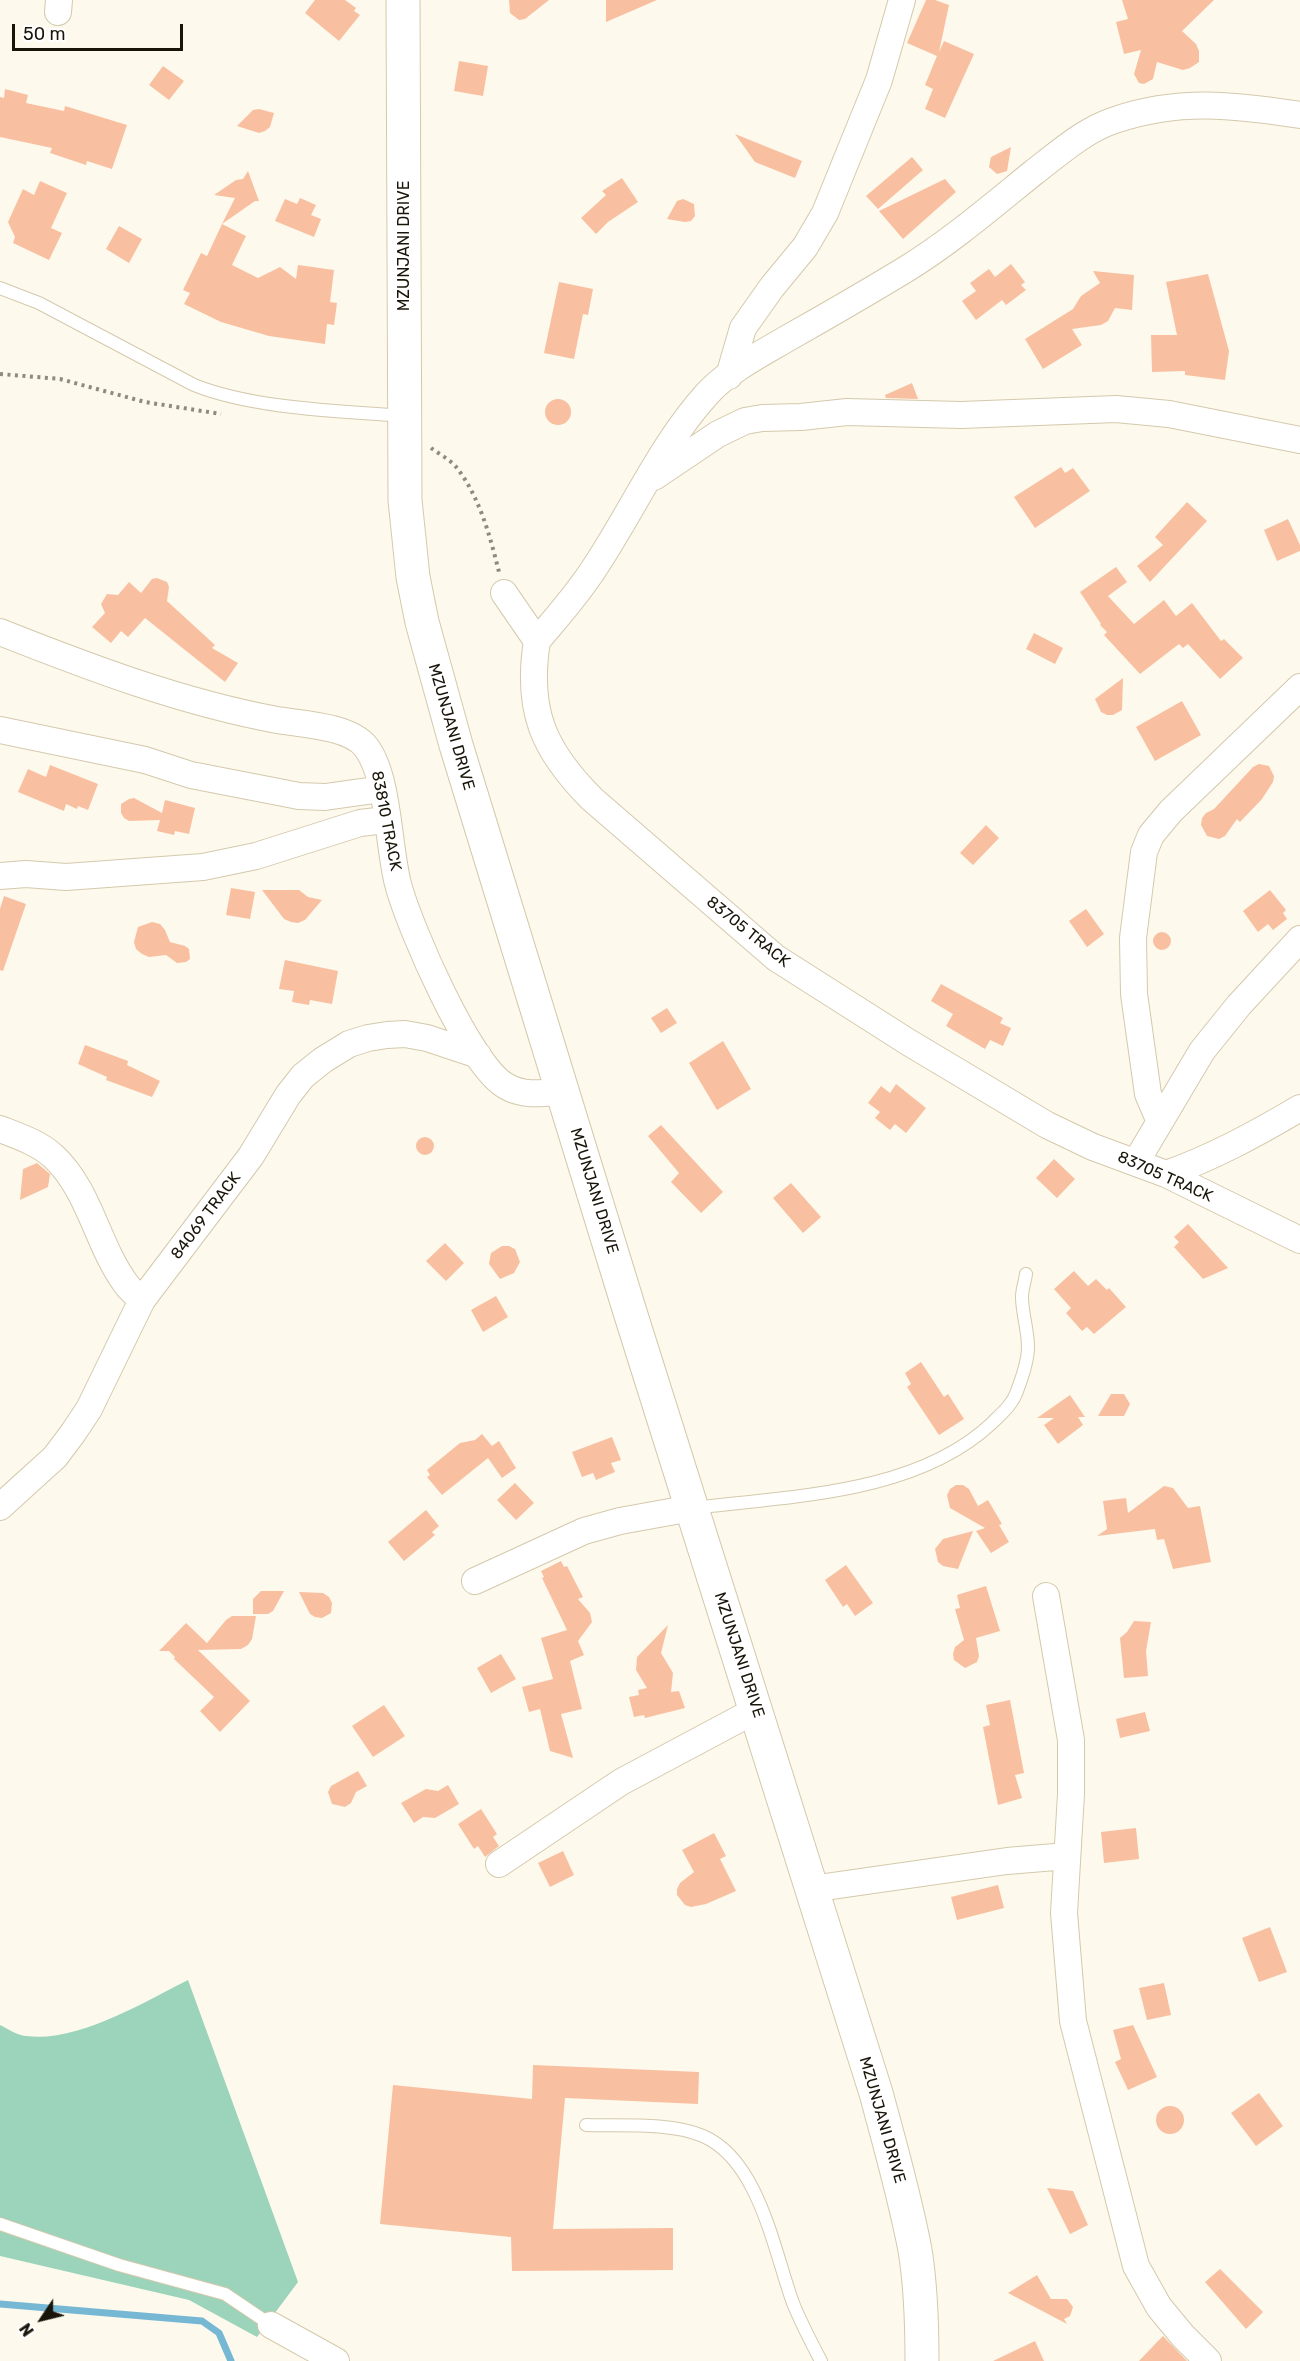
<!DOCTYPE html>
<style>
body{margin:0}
#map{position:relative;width:1300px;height:2361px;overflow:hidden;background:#fef9ed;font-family:Rubik,sans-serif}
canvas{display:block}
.north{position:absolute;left:12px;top:2289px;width:60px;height:60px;-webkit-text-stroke:4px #fff;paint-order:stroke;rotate:235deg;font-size:16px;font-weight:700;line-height:24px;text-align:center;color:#19150a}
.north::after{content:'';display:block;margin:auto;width:21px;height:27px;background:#19150a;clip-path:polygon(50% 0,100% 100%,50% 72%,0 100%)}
.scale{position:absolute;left:12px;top:24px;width:171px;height:27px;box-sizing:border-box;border:3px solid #19150a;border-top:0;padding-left:8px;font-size:18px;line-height:21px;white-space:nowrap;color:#19150a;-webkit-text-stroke:4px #fff;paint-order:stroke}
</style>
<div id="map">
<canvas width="1300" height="2361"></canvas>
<div class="north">N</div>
<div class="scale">50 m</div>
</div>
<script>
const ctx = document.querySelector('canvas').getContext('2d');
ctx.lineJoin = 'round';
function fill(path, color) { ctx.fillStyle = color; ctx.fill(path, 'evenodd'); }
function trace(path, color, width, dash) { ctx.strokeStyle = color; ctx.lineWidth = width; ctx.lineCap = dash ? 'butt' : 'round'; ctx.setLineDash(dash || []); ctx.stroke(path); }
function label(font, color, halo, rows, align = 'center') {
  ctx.font = font + ' Rubik,sans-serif'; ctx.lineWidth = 4.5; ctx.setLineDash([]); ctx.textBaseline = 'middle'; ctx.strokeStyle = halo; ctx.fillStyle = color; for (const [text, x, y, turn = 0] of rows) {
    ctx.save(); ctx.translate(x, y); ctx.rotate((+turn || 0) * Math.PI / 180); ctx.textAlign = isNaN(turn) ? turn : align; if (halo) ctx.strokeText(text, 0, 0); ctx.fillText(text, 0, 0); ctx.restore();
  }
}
const green = new Path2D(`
 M188,1980L298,2282L257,2337L189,2300L0,2256V2025C8,2029 17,2035 26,2036C77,2043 144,2002 188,1980Z`);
const stream = new Path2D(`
 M0,2304L202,2321L219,2333L231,2361`);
const building = new Path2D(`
 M315,0H345L356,8L354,11L360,15L339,41L305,13Z
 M509,0H549L525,19L519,20L510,13Z
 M606,0H657L606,22Z
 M926,0H935L949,5L939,52L944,41L974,54L945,118L925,109L933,89L925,85L937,56L907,43Z
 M1122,0H1214L1182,31L1196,44L1199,51V62L1190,68L1183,70L1157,62L1153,79L1144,84L1139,83L1134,74L1141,50L1124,54L1116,22L1128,19Z
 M459,61L488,66L483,96L454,91Z
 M163,66L184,81L169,100L149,85Z
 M5,89L28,95L26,103L64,111L65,106L127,125L112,169L87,161L86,165L50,153L52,148L0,137V97L4,98Z
 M259,109L274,113L270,127L265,131L259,133L237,126L253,110Z
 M735,134L802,161L795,178L755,162Z
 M1011,147L1007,171L997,174L989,167L991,157Z
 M912,157L923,170L878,209L866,196Z
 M248,171L259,201H255L222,224L235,198L214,195L236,180L243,179Z
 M622,178L638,202L608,222L596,234L581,218L606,195L602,191Z
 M945,179L956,192L903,239L879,211Z
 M40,181L67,193L51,228L62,233L49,260L13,243L15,237L8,222L23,189L34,195Z
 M300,198L316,205L311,215L321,219L314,237L275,221L285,199L297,204Z
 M683,199L694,204L695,216L691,221L685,222L667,219L677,201Z
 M222,224L246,236L232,265L258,278L280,267L296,279L298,265L334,270L330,302L337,303L334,325L327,324L325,344L269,336L221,322L184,304L190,293L183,290L201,253L207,256Z
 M119,226L142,239L129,263L106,249Z
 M1011,264L1025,282L1021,285L1026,290L1006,305L1002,300L976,320L962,301L976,291L970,283L989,269L995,277Z
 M1093,271L1134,275L1132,310L1115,308L1108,321L1101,325L1072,329L1082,345L1043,369L1025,339L1073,309L1081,296L1100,283Z
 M1208,274L1229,351L1225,380L1185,375V371L1152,372L1151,335H1177L1166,282Z
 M559,282L593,289L588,315L583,314L574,359L544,353Z
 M912,383L918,399L886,398L885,395Z
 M545 412a13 13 0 1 1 26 0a13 13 0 1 1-26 0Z
 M1061,467L1065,473L1073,468L1090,491L1035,528L1014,497Z
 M1187,502L1207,521L1150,582L1137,566L1163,545L1155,537Z
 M1288,519L1300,545V551L1277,561L1264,530Z
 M1116,567L1127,582L1108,596L1134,624L1164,600L1176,616L1192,603L1221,641L1224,639L1243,658L1220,679L1188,644L1183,648L1179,644L1140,674L1104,635L1107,632L1100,625L1101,624L1080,592Z
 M157,578L167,582L169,587L167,601L215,645L212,648L238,663L225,682L145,618L128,637L121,631L111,643L92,627L105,613L101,604L107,594L118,595L129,582L141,593L152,579Z
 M1034,633L1063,648L1055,664L1026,649Z
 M1123,678L1122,710L1113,715H1107L1101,712L1095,699Z
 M1182,701L1201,735L1155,761L1136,727Z
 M1259,764L1269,766L1274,776L1273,782L1262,799L1240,822L1237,819L1225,836L1219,839L1207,836L1201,825L1202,818L1206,813L1214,809L1253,767Z
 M50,765L98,784L88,810L78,806L77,809L66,804L64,811L18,792L28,769L46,777Z
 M134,798L162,813L165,800L195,808L189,834L175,831L174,835L157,831L160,820L129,821L124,818L121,813V804L129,799Z
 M986,825L999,838L973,865L960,853Z
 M231,888L255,892L250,919L226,915Z
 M262,890H299L308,897L322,900L305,920L298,923L291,922L284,919Z
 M1270,890L1286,910L1283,913L1287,919L1273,930L1268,924L1258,932L1243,911Z
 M4,896L26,904L3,971L0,970V909Z
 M1086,909L1104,934L1087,947L1069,921Z
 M152,922L160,924L165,930L170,942L185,946L189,949L190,959L186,962L177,963L166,955L149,957L142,954L136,949L134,942L138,927Z
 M1153 941a9 9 0 1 1 18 0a9 9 0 1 1-18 0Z
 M285,960L338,971L332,1004L310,1000L309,1005L292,1002L294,991L279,989Z
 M941,984L1003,1018L1000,1023L1011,1028L1003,1046L990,1040L985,1049L946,1026L953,1014L931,1001Z
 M667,1008L677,1023L661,1033L651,1018Z
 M723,1041L751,1089L717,1110L689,1063Z
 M85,1045L128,1061L127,1065L160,1081L152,1097L106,1080L107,1077L78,1064Z
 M896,1084L926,1108L906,1133L895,1124L890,1130L875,1118L880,1112L868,1103L881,1086L890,1093Z
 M661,1125L723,1192L701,1213L671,1182L679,1173L648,1136Z
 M416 1146a9 9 0 1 1 18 0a9 9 0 1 1-18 0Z
 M1054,1159L1075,1179L1057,1198L1036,1178Z
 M37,1163L50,1174L48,1187L20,1200L23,1169Z
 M791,1183L821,1217L803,1233L773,1198Z
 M1188,1224L1228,1268L1203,1279L1174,1247L1179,1242L1174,1237Z
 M445,1243L464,1263L446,1281L426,1261Z
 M502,1246H509L515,1249L520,1262L514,1273L500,1279L489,1264L491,1253Z
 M1074,1271L1088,1286L1096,1279L1107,1290L1109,1288L1126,1307L1094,1334L1087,1327L1082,1331L1066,1313L1071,1308L1054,1289Z
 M496,1296L508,1317L483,1332L471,1310Z
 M921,1362L944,1397L948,1394L964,1419L939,1435L907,1387L911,1384L905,1373Z
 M1111,1394H1124L1130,1404L1124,1416H1098Z
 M1070,1395L1085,1417H1078L1083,1425L1058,1444L1044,1425L1054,1418H1037Z
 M482,1434L492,1446L499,1441L516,1468L502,1478L488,1458L442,1495L427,1477L430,1475L427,1470L460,1443L475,1440Z
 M612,1437L621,1460L611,1463L615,1472L596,1480L593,1473L582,1477L572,1452Z
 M515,1483L534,1503L516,1520L497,1500Z
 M956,1485H963L969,1489L978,1506L988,1500L1002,1524L999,1525L1009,1542L991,1553L976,1531L985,1528L950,1508L947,1495L950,1489Z
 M1164,1486L1173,1488L1188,1508L1200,1506L1211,1562L1173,1569L1164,1539L1157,1540L1155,1529L1097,1536L1107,1529L1103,1501L1126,1498L1128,1513Z
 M426,1510L439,1526L432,1532L435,1535L404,1561L388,1542Z
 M973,1531L958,1569L943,1566L938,1562L935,1549L943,1539Z
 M561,1561L564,1567L567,1566L583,1597L578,1599L590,1613L592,1622L578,1641L584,1655L570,1661L582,1709L561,1714L573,1758L550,1751L540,1709L529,1712L522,1687L553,1679L541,1638L567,1630L542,1578L544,1577L541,1571Z
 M846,1565L873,1603L855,1616L847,1604L843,1607L825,1580Z
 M986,1586L1000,1631L976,1638L979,1656L977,1662L965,1668L954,1660L953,1654L955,1647L964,1640L955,1609L960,1608L957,1595Z
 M261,1591H284L273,1611L268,1614H253V1599Z
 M299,1592L323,1593L329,1597L332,1603L331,1613L322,1618L315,1617L310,1614Z
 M232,1616H256L252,1639L248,1645L241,1649L198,1650L250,1701L220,1732L200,1711L214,1697L174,1659L175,1657L169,1651H159L186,1623L207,1643L226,1620Z
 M1134,1621L1151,1622L1146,1651L1148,1676L1124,1678L1120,1638L1127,1632Z
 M668,1625L661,1653L673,1673L671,1692L679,1691L685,1708L645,1718L644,1715L634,1717L629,1697L639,1695L638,1690L647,1688L636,1670L637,1657Z
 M501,1654L516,1679L491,1693L477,1668Z
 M1010,1700L1024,1773L1015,1775L1022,1798L998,1805L983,1727L990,1725L986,1705Z
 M384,1705L405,1736L373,1757L352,1726Z
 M1145,1712L1150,1731L1120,1738L1116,1719Z
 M358,1771L367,1786L356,1792L351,1803L345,1807L332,1804L328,1792L331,1786Z
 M448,1785L459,1804L435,1818L423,1817L414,1823L401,1803L426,1789L438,1791Z
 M481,1809L497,1834L493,1837L499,1846L485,1857L478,1846L474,1849L458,1824Z
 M1136,1828L1139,1859L1104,1863L1101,1832Z
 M714,1833L726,1856L720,1859L736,1891L706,1904L691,1907L685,1905L677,1895V1889L680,1883L694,1872L682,1850Z
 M563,1851L574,1875L550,1887L538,1863Z
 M998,1885L1004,1908L957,1920L951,1897Z
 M1270,1927L1287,1972L1259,1982L1242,1938Z
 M1164,1983L1171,2015L1147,2020L1139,1988Z
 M1133,2025L1157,2077L1128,2090L1115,2062L1121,2059L1113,2030Z
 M533,2065L699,2072L698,2104L565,2098L553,2229L673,2228V2270L512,2271L511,2237L380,2224L393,2085L532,2099Z
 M1259,2093L1283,2126L1256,2146L1231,2113Z
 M1156 2120a14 14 0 1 1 28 0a14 14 0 1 1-28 0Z
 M1047,2188L1073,2191L1088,2225L1070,2234Z
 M1220,2269L1263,2312L1246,2329L1205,2282Z
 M1037,2275L1051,2299H1067L1073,2307L1070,2316L1064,2319L1067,2324L1008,2293Z
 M1163,2336L1187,2361H1139L1157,2342Z
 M1035,2341L1044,2361H993Z`);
const path = new Path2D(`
 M0,374L60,379L145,402L221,414
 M431,448C439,454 451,460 457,468C480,498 490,536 499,572`);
const lane = new Path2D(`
 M0,288L39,303L194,385C254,409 340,411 405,416
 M694,1508C791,1496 917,1494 992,1423C1001,1414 1013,1404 1017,1391C1022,1378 1028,1361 1028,1347C1028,1330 1022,1313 1022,1297C1022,1289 1025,1282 1026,1274
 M586,2125C621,2126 671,2122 703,2136C759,2160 774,2251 793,2303C801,2323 811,2342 821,2361
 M0,2224L119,2265L225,2294L271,2325`);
const street = new Path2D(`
 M58,12L59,0
 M729,376L743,328L772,287L805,247L825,213L879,80L902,0
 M654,477L718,434L745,421L762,418L801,417L847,412L961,415L1116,409L1169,414L1300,440
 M504,593L537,641C526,710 543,750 592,799L776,958L908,1042L1047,1125L1093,1147L1166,1174L1300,1240
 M0,632C91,668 181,702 277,720C302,724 350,726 366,747C389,777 388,846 398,884C409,926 470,1067 506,1086C524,1097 544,1093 564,1091
 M537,641C557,617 578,594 595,567C633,510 661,445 707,394C729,370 761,354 788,338C827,316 865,294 903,271C949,243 991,207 1033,173C1058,154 1084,130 1115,120C1179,98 1235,105 1300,115
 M0,730L145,760L191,775L299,796L325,797L382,789
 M0,876L26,874L66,877L203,867L256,856L360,823L386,820
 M1160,1122L1148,1094L1134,994L1133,938L1144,852L1151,835L1171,811L1300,687
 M0,1129C18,1136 39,1143 53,1156C90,1190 97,1245 126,1284C130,1290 137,1295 142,1300
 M1136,1162L1202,1051L1239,1005L1300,939
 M1166,1174C1214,1157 1256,1134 1300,1108
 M0,1507L55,1457L73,1433L89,1409L142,1300L251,1156L288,1095L303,1076L323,1060L349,1044L368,1038L387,1035L405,1034L427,1038L478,1055
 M475,1581L584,1531L620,1521L692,1508
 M1046,1596L1071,1740V1794L1064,1913L1073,2021L1136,2266L1159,2307L1183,2336L1208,2361
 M499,1864L621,1782L756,1710
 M811,1889L1007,1861L1067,1856
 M271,2325L336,2361`);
const secondary = new Path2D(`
 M403,0L405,500L413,577L422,622L456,745L630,1312L876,2093C890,2145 905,2197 915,2250C921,2287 922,2324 922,2361`);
const streetNames = [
 ["MZUNJANI DRIVE",404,246,-90],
 ["MZUNJANI DRIVE",451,727,74],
 ["83810 TRACK",386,821,79],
 ["83705 TRACK",748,932,39],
 ["83705 TRACK",1165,1177,24],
 ["MZUNJANI DRIVE",594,1191,73],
 ["84069 TRACK",206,1216,-53],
 ["MZUNJANI DRIVE",739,1655,72],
 ["MZUNJANI DRIVE",882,2120,74]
];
fill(green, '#9bd4ba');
trace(stream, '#76b8d3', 7);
fill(building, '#f8c0a0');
trace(lane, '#d4c9ac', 14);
trace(street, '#d4c9ac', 28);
trace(secondary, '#d4c9ac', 35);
trace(path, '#8f8a7f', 4, [3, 4.5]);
trace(lane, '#fff', 12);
trace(street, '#fff', 26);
trace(secondary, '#fff', 33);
label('16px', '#19150a', '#fff', streetNames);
</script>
